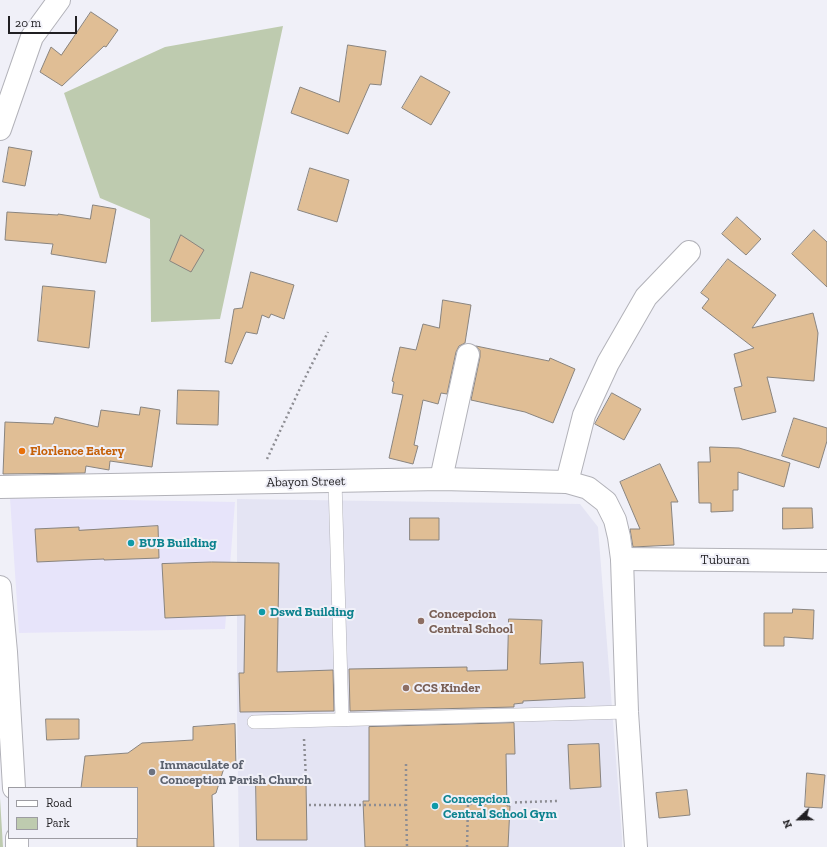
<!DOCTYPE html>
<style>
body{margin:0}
#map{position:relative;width:827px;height:847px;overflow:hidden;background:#f0f0f8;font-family:"Zilla Slab",serif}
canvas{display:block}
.legend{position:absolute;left:8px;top:787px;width:130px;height:52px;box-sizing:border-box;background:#f0f0f8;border:1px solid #9d9ca2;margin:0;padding:5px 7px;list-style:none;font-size:12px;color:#201f22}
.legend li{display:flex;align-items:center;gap:8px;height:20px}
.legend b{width:20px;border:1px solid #9d9ca2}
.north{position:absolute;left:779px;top:799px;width:40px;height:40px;-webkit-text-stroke:3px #f0f0f8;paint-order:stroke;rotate:248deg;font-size:11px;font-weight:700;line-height:16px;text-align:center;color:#201f22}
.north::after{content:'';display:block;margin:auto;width:14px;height:18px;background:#201f22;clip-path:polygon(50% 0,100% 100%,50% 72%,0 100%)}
.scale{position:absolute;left:8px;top:16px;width:69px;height:18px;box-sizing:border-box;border:2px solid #201f22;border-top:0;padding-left:5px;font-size:12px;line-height:14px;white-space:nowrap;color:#201f22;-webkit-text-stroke:3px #f0f0f8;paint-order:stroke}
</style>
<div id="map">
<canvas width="827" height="847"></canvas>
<ul class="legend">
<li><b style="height:5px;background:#fff"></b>Road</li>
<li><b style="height:11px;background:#becbaf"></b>Park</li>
</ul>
<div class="north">N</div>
<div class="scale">20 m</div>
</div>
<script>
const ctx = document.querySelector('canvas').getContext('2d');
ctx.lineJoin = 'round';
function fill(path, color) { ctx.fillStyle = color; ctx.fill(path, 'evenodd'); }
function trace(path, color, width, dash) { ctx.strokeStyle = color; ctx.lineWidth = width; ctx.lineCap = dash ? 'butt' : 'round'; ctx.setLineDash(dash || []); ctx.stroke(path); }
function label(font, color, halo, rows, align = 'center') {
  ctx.font = font + ' "Zilla Slab",serif'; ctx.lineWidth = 4; ctx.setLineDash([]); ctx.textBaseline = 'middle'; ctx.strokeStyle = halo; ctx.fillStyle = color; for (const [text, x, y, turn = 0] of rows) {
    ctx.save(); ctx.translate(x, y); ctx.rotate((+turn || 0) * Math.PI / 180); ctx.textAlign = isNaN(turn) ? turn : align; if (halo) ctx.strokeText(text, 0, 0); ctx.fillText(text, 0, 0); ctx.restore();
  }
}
const commercial = new Path2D(`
 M10,498L235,502L225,629L19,633Z`);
const built = new Path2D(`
 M237,499L580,504L598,527L622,837V847H239L237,715Z`);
const green = new Path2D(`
 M283,26L220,319L151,322L150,219L100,198L64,93L165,47Z
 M0,798L3,847H0Z`);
const building = new Path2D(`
 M91,12L118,30L106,47L104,46L62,86L40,72L51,47L61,55Z
 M348,45L386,51L381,85L370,84L348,134L291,113L300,87L339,102Z
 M421,76L450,92L431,125L402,108Z
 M9,147L32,151L25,186L3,182Z
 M310,168L349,180L337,222L298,210Z
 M93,205L116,209L106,263L51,254L53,244L5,240L7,212L58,215V214L90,219Z
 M737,217L761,239L746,255L722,234Z
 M814,230L827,242V287L792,254Z
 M181,235L204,250L191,272L170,261Z
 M728,259L776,295L752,328L813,313L818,333L814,381L767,377L776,412L742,420L734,388L742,386L734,354L754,348L702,308L709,299L701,293Z
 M251,272L294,285L284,319L271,314L269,318L262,315L257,334L246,332L232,364L225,362L234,309L242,308Z
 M43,286L95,291L89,348L38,341Z
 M443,300L471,305L465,343L459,346L456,352L447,394L441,393L438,404L423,400L414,445L418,446L413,464L389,458L403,395L392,393L394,382L392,381L400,347L416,350L423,324L439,328Z
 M476,346L549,361L550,358L575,369L553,423L525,412L471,400L480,357V351Z
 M178,390L219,391L218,425L177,424Z
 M612,393L641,409L624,440L595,424Z
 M141,407L160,410L152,467L110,461L109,470L86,466L85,473L3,474L5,422L53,424L55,417L98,427L101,410L139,415Z
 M794,418L827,428V441L819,468L782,456Z
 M710,447L739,448L790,463L784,487L738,472V490H733V511L711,512V503H699L698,462H710Z
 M660,464L678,502H671L674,545L633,547L630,529H640L620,482Z
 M783,508H812L813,528L783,529Z
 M410,518H439V540H410Z
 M158,526L159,558L104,560V559L37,562L35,529L79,527V530Z
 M212,562L279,563L277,672L333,670L334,711L240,712L239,673H244L245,615L165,618L162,564Z
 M793,609L814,610L813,639L784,637V646H764V613H792Z
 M509,619L542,620L540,664L583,662L585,698L523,701V703L514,704V707L350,711L349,669L467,667V671L507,670Z
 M46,719H79V739L47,740Z
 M514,723L515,754H506L507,806H510L508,847H365L363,801H369V727Z
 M235,724L236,768H224L216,793L212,795L214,847H137V788H81L85,756L128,753L142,743L193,740V727Z
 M599,744L601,787L570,789L568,745Z
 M807,773L825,775L822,808L805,807Z
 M256,783H306L307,840H257Z
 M687,790L690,815L659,818L656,793Z`);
const path = new Path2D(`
 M267,459L303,382L328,332
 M304,739L306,779
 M406,764V805L407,847
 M309,805H406
 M467,847L468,804L558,801`);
const service = new Path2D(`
 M335,481L342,719
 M254,722L627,712`);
const minor = new Path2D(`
 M441,479L468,355
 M567,482L584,415L608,363L646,297L689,252
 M622,559L827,561`);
const tertiary = new Path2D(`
 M0,129L32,37L59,0
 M0,587L6,652L14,788
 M17,838V847`);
const secondary = new Path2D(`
 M0,487L441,479L567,482L588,488L606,502L615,520L619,537L622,559L627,712L636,847`);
const markers = [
 [22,451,4,"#e8710a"],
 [131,543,4,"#0f9aa8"],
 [262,612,4,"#0f9aa8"],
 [421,621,4,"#8d6e63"],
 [406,688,4,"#8d6e63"],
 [152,772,4,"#6b7280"],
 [435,806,4,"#0f9aa8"]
];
const foodNames = [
 ["Florlence Eatery",30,451]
];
const streetNames = [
 ["Abayon Street",306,482,-1],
 ["Tuburan",725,560]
];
const cultureNames = [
 ["BUB Building",139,543],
 ["Dswd Building",270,612],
 ["Concepcion",443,799],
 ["Central School Gym",443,814]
];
const educationNames = [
 ["Concepcion",429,614],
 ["Central School",429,629],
 ["CCS Kinder",414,688]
];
const worshipNames = [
 ["Immaculate of",160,765],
 ["Conception Parish Church",160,780]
];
fill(commercial, '#e7e4fa');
fill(built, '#e4e4f3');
fill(green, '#becbaf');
fill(building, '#e0be95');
trace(building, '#89847f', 1);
trace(service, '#b2b2b9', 14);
trace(minor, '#b2b2b9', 24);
trace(tertiary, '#b2b2b9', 24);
trace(secondary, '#b2b2b9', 24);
trace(path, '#8d8d93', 2.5, [2, 3]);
trace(service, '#fff', 13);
trace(minor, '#fff', 22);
trace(tertiary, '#fff', 22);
trace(secondary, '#fff', 22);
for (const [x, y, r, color] of markers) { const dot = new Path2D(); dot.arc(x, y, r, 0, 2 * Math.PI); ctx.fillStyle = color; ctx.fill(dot); trace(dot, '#f0f0f8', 1.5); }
label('bold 13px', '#c56008', '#f0f0f8', foodNames, 'left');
label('13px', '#201f22', '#f0f0f8', streetNames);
label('bold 13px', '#0d838f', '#f0f0f8', cultureNames, 'left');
label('bold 13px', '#785e54', '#f0f0f8', educationNames, 'left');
label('bold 13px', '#5b616d', '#f0f0f8', worshipNames, 'left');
</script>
